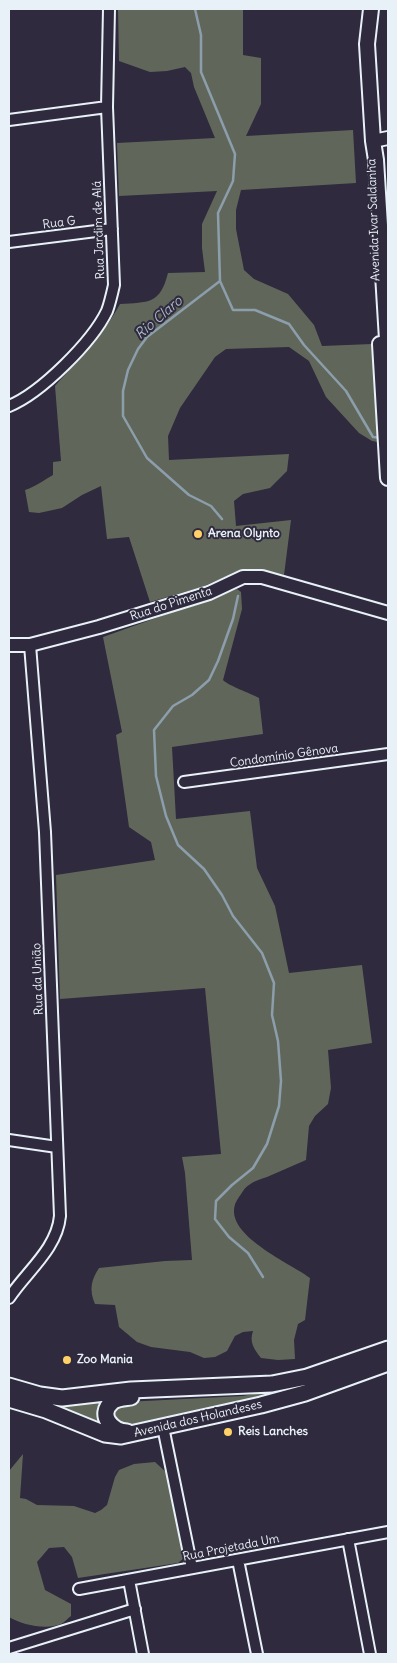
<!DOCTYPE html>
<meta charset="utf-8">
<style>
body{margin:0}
#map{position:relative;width:397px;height:1663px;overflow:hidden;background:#2f2a3d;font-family:Delius,sans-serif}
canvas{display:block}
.frame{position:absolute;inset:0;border:10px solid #e8f1f8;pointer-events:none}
</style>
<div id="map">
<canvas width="397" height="1663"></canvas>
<div class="frame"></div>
</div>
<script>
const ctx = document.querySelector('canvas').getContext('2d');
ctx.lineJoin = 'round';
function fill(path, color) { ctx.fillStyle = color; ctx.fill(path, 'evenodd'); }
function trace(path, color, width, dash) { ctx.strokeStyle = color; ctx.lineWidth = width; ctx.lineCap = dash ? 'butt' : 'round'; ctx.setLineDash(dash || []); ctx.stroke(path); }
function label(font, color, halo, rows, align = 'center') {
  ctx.font = font + ' Delius,sans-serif'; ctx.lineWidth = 4; ctx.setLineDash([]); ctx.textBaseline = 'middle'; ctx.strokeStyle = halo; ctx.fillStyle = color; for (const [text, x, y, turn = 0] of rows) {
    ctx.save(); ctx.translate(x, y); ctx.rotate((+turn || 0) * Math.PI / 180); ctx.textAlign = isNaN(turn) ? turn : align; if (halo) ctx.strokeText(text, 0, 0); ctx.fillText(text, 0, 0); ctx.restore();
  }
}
const green = new Path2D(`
 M118,9H243V55L261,58V104L246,136L353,130L356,183L241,190L236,210V229L244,270L254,279L288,294L314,325L322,346L372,344L383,443L372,441L359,433L326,397L309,361L289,347L226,349L215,357L180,408L168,436L169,460L289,454L287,471L270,488L243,494L234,501L236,526L291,520L284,575L252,569L241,570L202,587L150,602L129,537L107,539L101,486L82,495L62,508L39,513L29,512L25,490C35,487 44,480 53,475V462L61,461L55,386C80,358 102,337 120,304C148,302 160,305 168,273L205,272L202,248V224L217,191L119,196L117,143L215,138L194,87L191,73L185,67L167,71L150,72L119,61Z
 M237,589L241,592L242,609L223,680C229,686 250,693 259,698L263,734L172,747L176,819L250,811L257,868L275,906L289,973L362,965L372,1043L328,1050L331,1088L328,1104L315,1116L309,1126L306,1160C293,1166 280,1171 267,1177C261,1179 254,1181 249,1185C245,1187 242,1193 239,1197C214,1231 289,1262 310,1278L305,1320L298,1324L294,1340L295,1359L278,1360L261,1358C254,1349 249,1342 253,1331L243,1332L235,1336L227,1351L215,1357L204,1358L190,1352L151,1347L137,1342L119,1327L115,1305L95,1304C89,1290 91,1280 99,1268L165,1261L192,1260L185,1173L182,1157L221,1154L205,988L60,999L56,875L155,860L151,842L129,827L116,735L122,732L103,637Z
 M289,1387L288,1389L207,1409L129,1425L119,1422L115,1415L117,1407L125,1402L243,1396Z
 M100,1401L97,1410L99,1424L48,1403Z
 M23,1454L20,1498L26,1499L37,1505L74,1506L95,1513L101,1510L107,1505L115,1477L119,1470L134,1464L155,1462L167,1473L184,1558L178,1563L78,1578L72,1557L64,1547L49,1548L37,1562L45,1590L71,1604V1616C68,1618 65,1622 61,1624C46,1630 22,1625 9,1617V1471Z`);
const stream = new Path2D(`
 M195,9L201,35V72L235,154L233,181L218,213L220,281L233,310H255L289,324L304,345L346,391L373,437L382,438
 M220,281L147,337L138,349L128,370L123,391V416L147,458L189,495L211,506L222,519
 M238,596L233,619L218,661L209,680L192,695L173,706L154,730L156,776L166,816L178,845L204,869L222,895L233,916L262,953L274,983L272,1015L278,1041L281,1081L279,1106L267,1144L253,1168L232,1185L216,1201L215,1219L229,1237L248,1253L263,1277`);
const minor = new Path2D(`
 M9,120L107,107
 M9,242L112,229
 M9,406C41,393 92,342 107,311C110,303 112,294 114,285L107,107L109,9
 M184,782L388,754
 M9,1140L57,1147
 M9,1298C26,1272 57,1249 60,1216L45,832L30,645
 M163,1427L192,1568
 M348,1539L370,1654
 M238,1560L257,1654
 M129,1580L143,1654
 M79,1589L388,1532
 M9,1648L135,1609`);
const tertiary = new Path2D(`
 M373,141L388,138
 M9,645H30L99,627L209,593L243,577H262L388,613`);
const secondary = new Path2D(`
 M371,9L367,44L373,141L376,160L388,356
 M380,344L388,478`);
const primary = new Path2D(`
 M9,1386L40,1395L62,1398L131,1390L272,1384L307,1377L388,1349
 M9,1399L46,1410L105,1434L121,1436L261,1405L305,1393L388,1363
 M127,1432C112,1431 97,1415 112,1402C117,1398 125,1398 131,1397`);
const markers = [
 [198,534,5,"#ffd166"],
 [67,1360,5,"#ffd166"],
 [228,1432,5,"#ffd166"]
];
const streetNames = [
 ["Avenida Ivar Saldanha",374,220,-92],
 ["Rua G",59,223,-7],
 ["Rua Jardim de Alá",99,230,-92],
 ["Rua do Pimenta",171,604,-18],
 ["Condomínio Gênova",284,756,-8],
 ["Rua da União",38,979,-92],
 ["Avenida dos Holandeses",198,1419,-13],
 ["Rua Projetada Um",231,1548,-11]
];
const poiNames = [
 ["Arena Olynto",208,534],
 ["Zoo Mania",77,1360],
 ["Reis Lanches",238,1432]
];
const waterNames = [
 ["Rio Claro",159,318,-41]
];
fill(green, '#60675a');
trace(stream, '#8c9eac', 2.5);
trace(minor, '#e8f1f8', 14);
trace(tertiary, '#e8f1f8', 16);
trace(secondary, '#e8f1f8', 18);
trace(primary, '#e8f1f8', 19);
trace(minor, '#2f2a3d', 10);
trace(tertiary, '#2f2a3d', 12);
trace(secondary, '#2f2a3d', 14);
trace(primary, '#2f2a3d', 15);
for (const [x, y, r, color] of markers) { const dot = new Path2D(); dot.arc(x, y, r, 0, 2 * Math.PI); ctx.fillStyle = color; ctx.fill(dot); trace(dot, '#2f2a3d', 2); }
label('12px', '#e8f1f8', '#2f2a3d', streetNames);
label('bold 12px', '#e8f1f8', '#2f2a3d', poiNames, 'left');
label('italic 14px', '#abb9c6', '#2f2a3d', waterNames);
</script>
